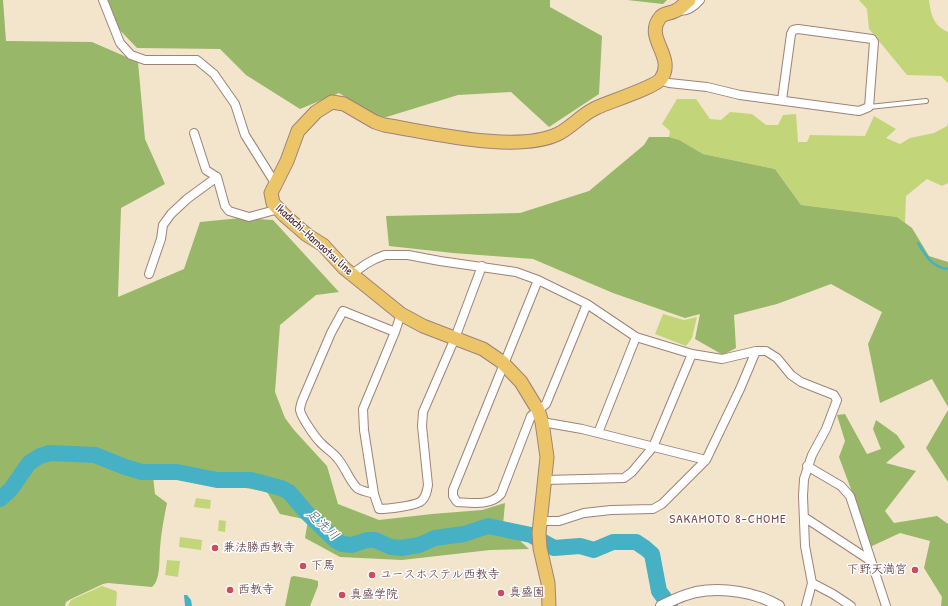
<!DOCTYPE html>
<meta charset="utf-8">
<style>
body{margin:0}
canvas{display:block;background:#f2e5cb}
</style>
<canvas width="948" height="606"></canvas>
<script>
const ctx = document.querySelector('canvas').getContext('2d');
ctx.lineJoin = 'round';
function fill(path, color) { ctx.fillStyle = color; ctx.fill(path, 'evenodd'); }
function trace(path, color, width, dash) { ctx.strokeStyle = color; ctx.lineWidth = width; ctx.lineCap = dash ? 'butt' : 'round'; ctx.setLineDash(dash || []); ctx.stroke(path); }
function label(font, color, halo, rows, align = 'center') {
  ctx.font = font + ' "Patrick Hand","Klee One",sans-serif'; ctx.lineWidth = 3; ctx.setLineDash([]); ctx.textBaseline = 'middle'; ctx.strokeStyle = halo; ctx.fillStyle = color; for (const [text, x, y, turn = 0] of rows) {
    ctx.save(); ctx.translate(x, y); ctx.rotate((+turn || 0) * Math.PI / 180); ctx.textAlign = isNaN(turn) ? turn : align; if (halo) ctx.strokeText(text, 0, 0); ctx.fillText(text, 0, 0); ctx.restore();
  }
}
const green = new Path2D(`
 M859,0H929C931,15 933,25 948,32V83L941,76L907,75L869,29L867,9Z
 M677,99H696L710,119L721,120L730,112L752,114L766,125H778L783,115L796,114L798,142H807L810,135L865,136L874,116L896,129L886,138L900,144L910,138L934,133L947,126L948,122V183L942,186L927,179L906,196L905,223L897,217L801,205L775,169L703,154L678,140L669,137L670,131L662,124Z
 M663,314L684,320L697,317L692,338L686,346L655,334Z
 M196,498L211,500L210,509L194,507Z
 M219,520L226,521L225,532L218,531Z
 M180,537L202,540L201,550L179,547Z
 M167,560L180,561L178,577L165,575Z
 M102,586L116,591L117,593L116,606H68L71,600Z`);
const forest = new Path2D(`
 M0,0H3L6,41L92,42L138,62L145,139L165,184L121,208L118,297L184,269L200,222L241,218L273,220L339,292L316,295L280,325L275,392L285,418L294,430L327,466L338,504L379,520L432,514L482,510L505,503L503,525L529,549L490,550L402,560L340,557L305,538L308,520L280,514L267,492L219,483L153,476L155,494L167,503C164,518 161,533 160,548C159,559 161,580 152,587L108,583L103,584L71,599L66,602L65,606H0Z
 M102,0H550V7L602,36L599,94L549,127L511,92L458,95L380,119L339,93L300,109L246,75L220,49L137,48L111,21Z
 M627,0H667L663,4Z
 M649,137H669L679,140L703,154L775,169L801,205L897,217L912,228L929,256L948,262V407L932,379L880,403L868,344L882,312L831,284L777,304L734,315L736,348L723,355L695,339L700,314L685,318L613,293L533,259L453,253L389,246L386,216L520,213L589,191L644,145Z
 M948,410V482L926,448Z
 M845,414L867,454L881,449L873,429L876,420L897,435L905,447L886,463L916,471L885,511L894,523L937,516L948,524V606H941L942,597L924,568L930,541L900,533L870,547L861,544L857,531L861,516L839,457L845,441L837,415Z
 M294,576L311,579L318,581V586L310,606H285L291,577Z`);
const water = new Path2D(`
 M184,595H187L191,600L192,606H185Z`);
const stream = new Path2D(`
 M918,243C926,256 932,267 948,269`);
const river = new Path2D(`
 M0,499L11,489L29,463L40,456L50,453L95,455L125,467L142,472H177L217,480H251L281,488L289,492L306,512L335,540L342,544L352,545L367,540H375L391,547L401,548L419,545L435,538L464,534L488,526L531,535L554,548L580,546L594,550L613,542H636L645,548L652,554L659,591L670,606`);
const service = new Path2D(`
 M869,107L926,101`);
const minor = new Path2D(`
 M103,0L120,43L131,55L145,60H197L214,74L235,104L245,135L275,183
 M678,11C687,12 694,7 700,0
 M660,80L669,83L707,87L740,95L859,111L869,107L874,42L872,39L798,29L793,30L791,34L782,100
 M194,133L206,170L217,177L225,206L229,211L249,217L279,209
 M149,274L161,239L163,225L171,214L187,199L217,177
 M352,274L366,264L375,259L385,255H408L440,261L516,272L538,280L587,304L636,337L692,354L722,359L756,351H766L777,358L791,375L801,382L834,395L837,400L826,429L812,455L804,479L803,496L805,546L812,583L806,606
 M538,280L453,490V496L457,502C472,503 491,506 501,494L531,416L546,404L587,304
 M401,314L395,332L343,311L331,333L302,401C301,404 300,407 300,410C301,417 315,437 320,442C325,448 333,452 338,459C345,467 349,480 357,488C361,491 369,492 374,494L379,509C389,509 412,506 420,502C426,498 427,491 428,485L422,426L423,412L455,338L482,266
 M542,422L582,429L706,460
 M598,433L636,337
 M807,466L841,486L850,496L886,606
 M545,480L624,478L632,472L653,447L692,354
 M374,494L364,430L363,409L395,332
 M804,517L871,561
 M540,521H559L584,513L611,510L653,509L662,504L706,460L740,389L756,351
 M812,583L833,594L851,606`);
const tertiary = new Path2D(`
 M661,606C672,600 684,595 696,592C723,587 756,592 779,606`);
const primary = new Path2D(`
 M549,606L548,583L540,548L539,533L547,457L542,422L538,410L521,382L502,362L483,349L423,326L401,314L344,268L323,245L307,235L284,215L273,203L271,193L287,161L298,131L316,112L332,102L344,104L375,122L384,125C429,132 516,154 558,134C572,127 583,113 598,107C609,102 655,87 661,79C676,57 645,39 659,19C662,13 669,14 675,11C680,9 684,4 689,0`);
const markers = [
 [215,548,4,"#d1495b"],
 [303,566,4,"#d1495b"],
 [915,570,4,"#d1495b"],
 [372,575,4,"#d1495b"],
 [230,590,4,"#d1495b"],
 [501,593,4,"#d1495b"],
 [342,595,4,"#d1495b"]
];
const streetNames = [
 ["Ikadachi-Hamaotsu line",314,240,42]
];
const poiNames = [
 ["兼法勝西教寺",223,548],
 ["下馬",311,566],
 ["下野天満宮",907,570,"right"],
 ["ユースホステル西教寺",380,575],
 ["西教寺",238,590],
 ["真盛園",509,593],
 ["真盛学院",350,595]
];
const neighbourhoodNames = [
 ["SAKAMOTO 8-CHOME",728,520]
];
const waterNames = [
 ["足洗川",322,525,43]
];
fill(green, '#c2d679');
fill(forest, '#99b769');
fill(water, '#46b0c4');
trace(stream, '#46b0c4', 2.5);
trace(river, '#46b0c4', 16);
trace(service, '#9e827b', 6);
trace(minor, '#9e827b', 10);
trace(tertiary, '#9e827b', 12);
trace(primary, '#9e827b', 15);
trace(service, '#fff', 4);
trace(minor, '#fff', 8);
trace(tertiary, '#fff', 10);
trace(primary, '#edc569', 13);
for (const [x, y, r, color] of markers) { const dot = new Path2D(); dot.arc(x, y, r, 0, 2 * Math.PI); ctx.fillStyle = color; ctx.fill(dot); trace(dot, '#fff', 1.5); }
label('12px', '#4a1f2b', '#fff', streetNames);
label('12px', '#4a1f2b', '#fff', poiNames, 'left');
ctx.letterSpacing = '1px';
label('13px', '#7c484c', '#fff', neighbourhoodNames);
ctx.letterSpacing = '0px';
label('italic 13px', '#486070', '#fff', waterNames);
</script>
